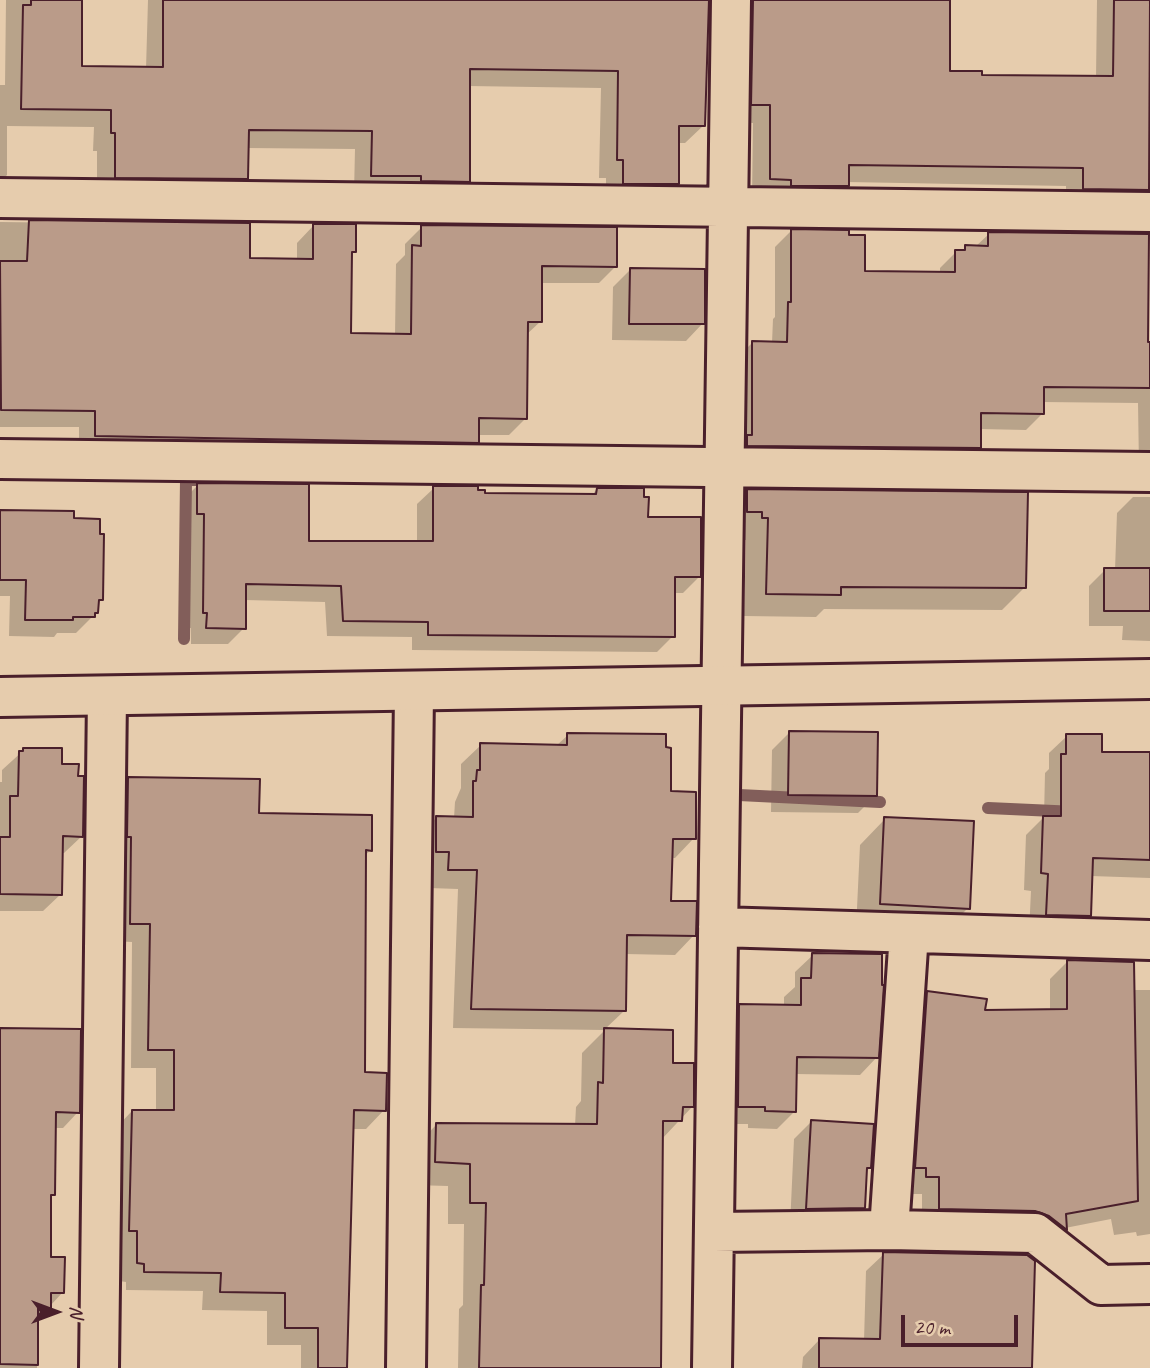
<!DOCTYPE html>
<style>
body{margin:0}
#map{position:relative;width:1150px;height:1368px;overflow:hidden;background:#e6ccad;font-family:Caveat,sans-serif}
canvas{display:block}
.north{position:absolute;left:21px;top:1277px;width:70px;height:70px;-webkit-text-stroke:5px #e6ccad;paint-order:stroke;rotate:90deg;font-size:19px;font-weight:700;line-height:28px;text-align:center;color:#4a1f2b}
.north::after{content:'';display:block;margin:auto;width:24px;height:32px;background:#4a1f2b;clip-path:polygon(50% 0,100% 100%,50% 72%,0 100%)}
.scale{position:absolute;left:901px;top:1315px;width:117px;height:32px;box-sizing:border-box;border:4px solid #4a1f2b;border-top:0;padding-left:9px;font-size:21px;line-height:24px;white-space:nowrap;color:#4a1f2b;-webkit-text-stroke:5px #e6ccad;paint-order:stroke}
</style>
<div id="map">
<canvas width="1150" height="1368"></canvas>
<div class="north">N</div>
<div class="scale">20 m</div>
</div>
<script>
const ctx = document.querySelector('canvas').getContext('2d');
ctx.lineJoin = 'round';
function fill(path, color) { ctx.fillStyle = color; ctx.fill(path, 'evenodd'); }
function trace(path, color, width, dash) { ctx.strokeStyle = color; ctx.lineWidth = width; ctx.lineCap = dash ? 'butt' : 'round'; ctx.setLineDash(dash || []); ctx.stroke(path); }
const shadow = new Path2D(`
 M6,0H81L80,68L146,69L148,0H707L704,125L685,143H677V183L659,202L606,201V178H599L601,88L468,86V181L450,199L354,193L355,149L247,148L246,178L228,196L97,195V151H93L94,127L7,126V175L0,182V85H5Z
 M725,0H948V73L980,77L1096,78L1097,0H1150V214L1066,207V186L847,182V186L829,204L752,197L753,123L734,122Z
 M0,222L248,225V260H297V243L314,225L354,251L350,255L349,335L395,336L396,264L405,255V244L422,227L616,266L599,283H541V321L526,335V418L509,435H477V442L460,459L79,452V427H0Z
 M791,231L847,237L864,273L940,274V268L956,252H961L966,247H975L989,234L1146,343H1150V474L1139,467L1138,403L1042,402V414L1026,430L980,429V447L964,463L732,461L736,359L752,343H772L773,319L775,317V247Z
 M630,270L703,323L686,341L612,340L613,287Z
 M198,485L308,543H417V504L434,488L476,492L483,495L591,496L597,489L647,518L699,577L683,593H673V636L657,652L412,650V637L327,636L325,602L245,600L244,628L228,644H191V628H187L188,530H182V501Z
 M748,491L1025,587L1002,610L824,609L816,617L744,616L746,540H740L725,514Z
 M1133,497H1150V641L1122,640L1123,626H1089V586L1105,570H1115L1117,513Z
 M0,512L101,599L97,603V612L76,633H57L54,637L9,636L10,596H0Z
 M789,733L875,796L858,813L771,812L772,750Z
 M568,735L664,736V749H670L669,793H694V838L675,858H670L669,903H695L694,935L675,955L625,954L624,1011L604,1030L672,1032L671,1064H693L692,1107L661,1140L658,1289L662,1340L660,1368H458L459,1309L463,1305L464,1224H448V1186L413,1185L414,1148L436,1125L575,1126L576,1107L581,1101L582,1053L605,1030L453,1028L458,889L429,888L430,871H417V838L436,818H454L455,802L461,788V764L481,745L556,746Z
 M1067,736L1100,753L1150,754V878L1091,876L1089,916L1072,933L1029,932L1031,891L1024,890L1026,835L1044,817L1045,773L1049,769V753Z
 M24,750L60,766L82,836L64,853H61V894L43,911H0V782H2V770Z
 M129,778L371,850L364,856L363,1074L384,1110L366,1129H352L346,1368H301V1345H267V1311L202,1310L203,1291L126,1290V1282L119,1281L114,1130L132,1111L156,1112V1068H131L132,942L112,941L110,797Z
 M885,819L968,908L943,933L856,929L860,845Z
 M813,955L877,1057L860,1075L795,1074V1111L777,1129L748,1128V1124H721L722,1023L740,1006L784,1007V997L795,987V972Z
 M1067,962L1132,990H1150V1234L1137,1236L1136,1232L1114,1235L1111,1219L1065,1228L1049,1246L922,1226V1194H909L910,1010L928,993L983,1012L1050,1011V979Z
 M0,1031L78,1112L63,1128H54L53,1194L50,1198V1259L63,1292L37,1320V1368H0Z
 M811,1122L870,1168L865,1172L864,1208L846,1225L790,1226L794,1139Z
 M884,1254L1030,1368H802L803,1357L820,1339L864,1341L866,1271Z`);
const stream = new Path2D(`
 M184,639L186,480H202
 M739,795L880,802
 M988,808L1076,812`);
const building = new Path2D(`
 M31,0H82V66L163,67V0H709L705,126H679V184H623V160H617L618,71L470,69V182L421,181V176H371L372,131L249,130L248,179L115,178V133H111V110L21,109L23,5H31Z
 M753,0H950V71H982V75L1113,76L1114,0H1150L1149,190L1083,189V168L849,165V186H791V180L770,179V105H751Z
 M29,220L250,223V258L313,259V224H356V252H352L351,333L411,334L412,245L421,246V225L617,227V267L542,266V322H528L527,419L479,418V443L95,436V411L1,410L0,261H27Z
 M791,229L849,230V235H865V271L955,272V250H965V245L988,246V232L1149,234L1148,342H1150V388L1044,387V414L981,413V448L747,446V435H752V341L787,342L788,302H791Z
 M630,268L705,269V324H629Z
 M197,483L309,484V541H433V486H478V490H485V493L596,494L597,488H644V497H649L648,517H701V577H675V637L428,635V622L343,621L341,586L246,584V629L206,628L207,613H203L204,514H197Z
 M747,489L1028,492L1026,588L841,587V595L766,594L768,518H762V512H747Z
 M0,510L74,511V518L100,519V534H104L103,600H99L98,613H95V617H73V620H25L26,580H0Z
 M1104,568H1150V611H1104Z
 M789,731L878,732L877,796L788,795Z
 M567,733L666,734V747L671,748V791L696,792V839H673L671,901H697L696,936L627,935L626,1011L471,1009L477,870H448L449,852H436V816L473,817V781H476L477,770H480V743L567,745Z
 M1066,734H1102V752H1150V860L1093,858L1091,916L1046,915L1048,874L1041,873L1043,816H1061V754H1066Z
 M23,748H62V764H79L78,776H84L83,837L63,836L62,895L0,894V837H10V796H18L19,751H23Z
 M128,777L260,779L259,813L372,815V851L366,850L365,1072L387,1073L386,1111L354,1110L347,1368H318V1328H285V1293L220,1292L221,1273L144,1272V1264L137,1263V1231H129L132,1110H174V1050H148L150,924H130L131,837H127Z
 M884,817L974,821L970,909L880,904Z
 M812,953L882,954V985H884L879,1058L797,1057L796,1112L765,1111V1107H738L739,1004L801,1005V978H811Z
 M1067,960L1134,962L1138,1201L1066,1214L1067,1230L1049,1216L1035,1211L939,1209V1177H926V1168H915L927,991L987,999L985,1010L1067,1009Z
 M0,1028L81,1029L80,1113L56,1112L55,1195H51V1257H65L64,1293H51V1308H38V1365L0,1364Z
 M604,1028L673,1030V1063H694V1107H683L682,1121H663L661,1368H479L481,1285H484L486,1203H470V1164L435,1162L436,1123L597,1124L598,1082L603,1083Z
 M811,1120L874,1124L871,1168H867L865,1208L806,1209Z
 M883,1252L1027,1255L1035,1261L1032,1368H819V1338L880,1339Z`);
const street = new Path2D(`
 M0,198L1150,212
 M0,459L1150,472
 M718,927L1150,940
 M889,1230L909,933
 M714,1232L889,1230L1035,1233L1101,1285L1150,1284
 M99,1368L107,696
 M406,1368L414,692
 M712,1368L731,0`);
const secondary = new Path2D(`
 M0,697L1150,679`);
fill(shadow, '#0003');
trace(stream, '#825e5a', 12);
fill(building, '#ba9b89');
trace(building, '#4a1f2b', 2);
trace(street, '#4a1f2b', 44);
trace(secondary, '#4a1f2b', 44);
trace(street, '#e6ccad', 38);
trace(secondary, '#e6ccad', 38);
</script>
